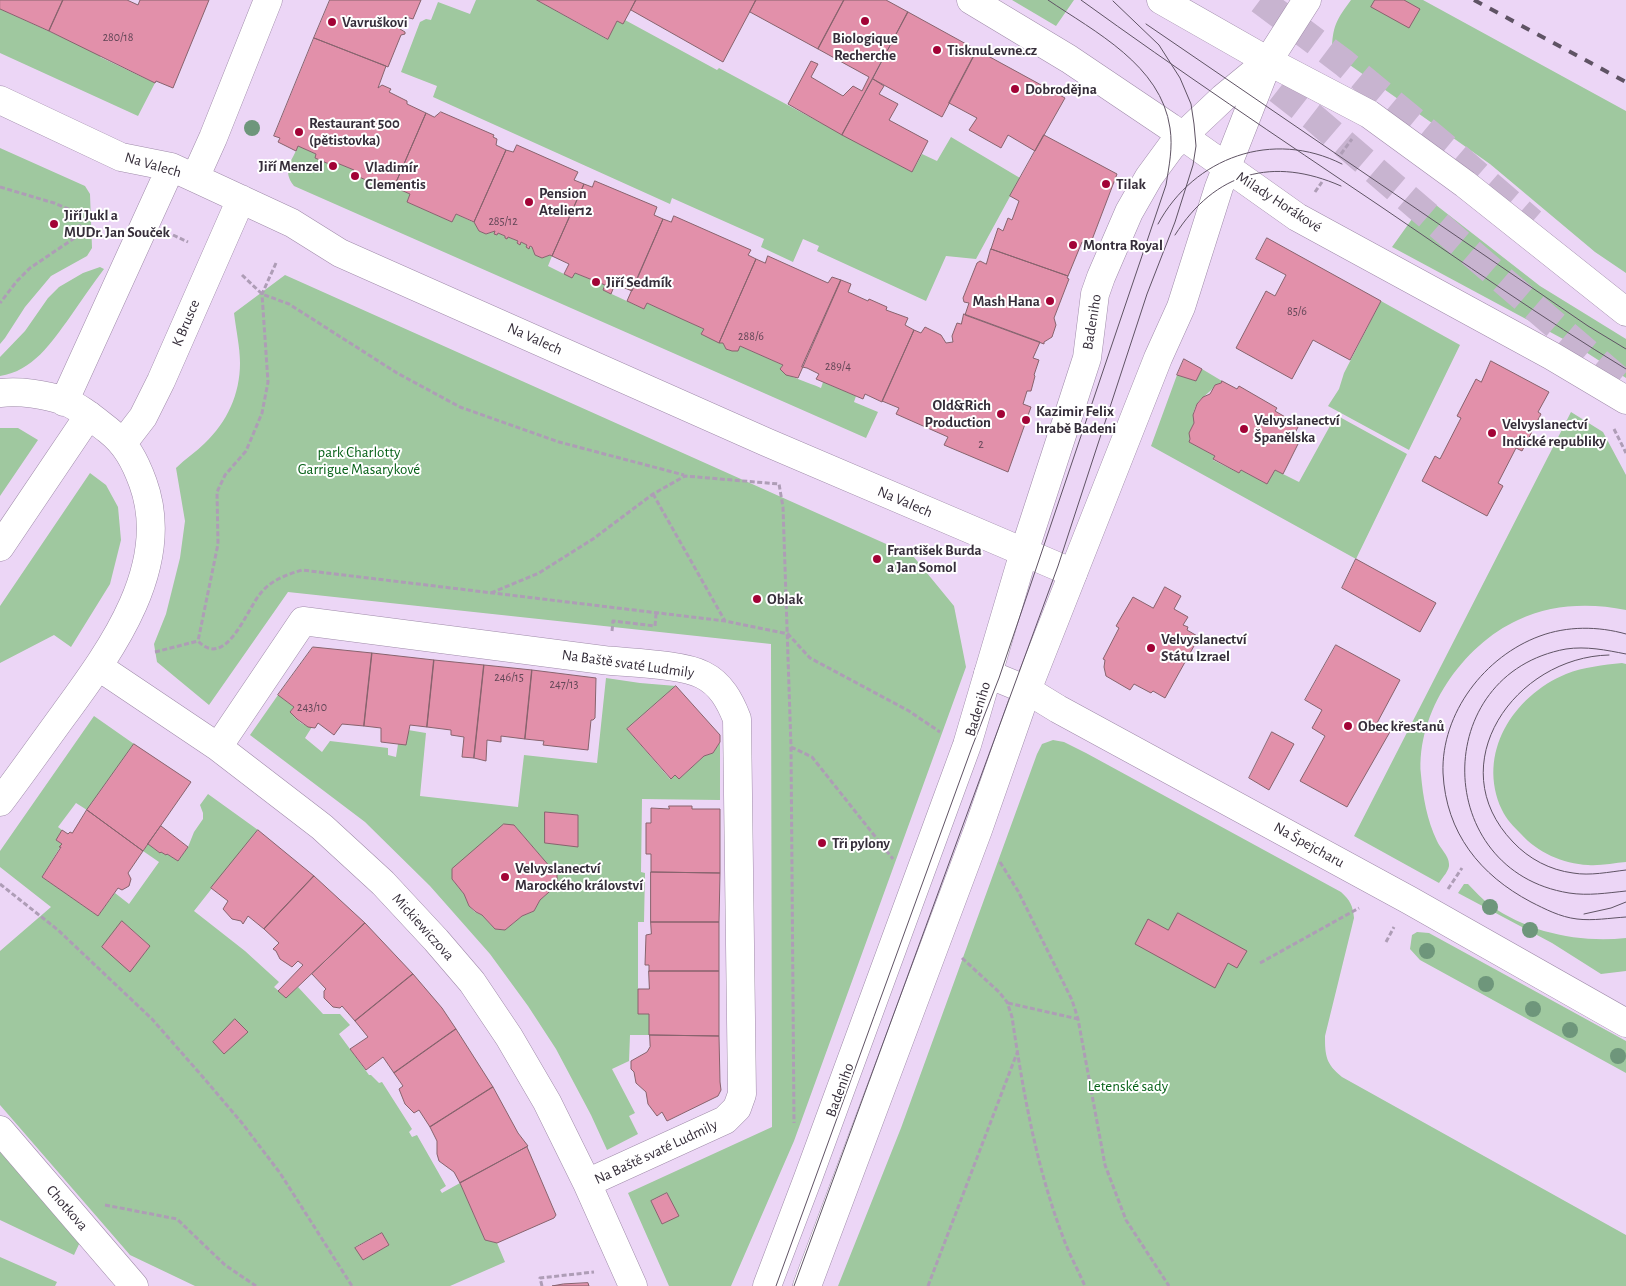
<!DOCTYPE html>
<meta charset="utf-8">
<style>
body{margin:0}
canvas{display:block;background:#ecd6f6}
</style>
<canvas width="1626" height="1286"></canvas>
<script>
const ctx = document.querySelector('canvas').getContext('2d');
ctx.lineJoin = 'round';
function fill(path, color) { ctx.fillStyle = color; ctx.fill(path, 'evenodd'); }
function trace(path, color, width, dash) { ctx.strokeStyle = color; ctx.lineWidth = width; ctx.lineCap = dash ? 'butt' : 'round'; ctx.setLineDash(dash || []); ctx.stroke(path); }
function label(font, color, halo, rows, align = 'center') {
  ctx.font = font + ' "Alegreya Sans",sans-serif'; ctx.lineWidth = 4; ctx.setLineDash([]); ctx.textBaseline = 'middle'; ctx.strokeStyle = halo; ctx.fillStyle = color; for (const [text, x, y, turn = 0] of rows) {
    ctx.save(); ctx.translate(x, y); ctx.rotate((+turn || 0) * Math.PI / 180); ctx.textAlign = isNaN(turn) ? turn : align; if (halo) ctx.strokeText(text, 0, 0); ctx.fillText(text, 0, 0); ctx.restore();
  }
}
const green = new Path2D(`
 M476,0H537L607,39L617,21L625,20L717,70L719,68L912,172L922,154L937,161L951,137L1020,178L976,259L946,256L926,301L817,251L819,246L803,239L793,262L761,247L764,239L672,198L670,204L433,97L437,86L401,72L420,22L426,19L431,20L438,2L470,14Z
 M1012,0H1074L1056,26Z
 M1351,0H1423L1626,111V273L1595,252L1490,164L1347,63L1332,47C1333,24 1338,18 1351,0Z
 M0,9L101,55L100,57L155,83L138,116L0,53Z
 M298,146L316,154L315,158L336,167L337,163L354,170L352,174L373,183L375,179L410,194L407,202L452,222L456,214L475,223L479,231L486,234L495,231L494,234L497,235L498,233L505,236V238L507,239L508,237L518,241L517,243L520,244L521,242L527,245V248L532,247L535,255L542,258L550,255L552,256L548,266L572,278L575,273L605,285L603,290L644,309L647,303L704,329L701,334L723,343L726,349L738,351L740,346L783,365L780,369C788,377 808,382 821,388L823,382L856,396L854,402L878,412L866,438L294,186C281,170 293,160 298,146Z
 M0,148L85,186L90,194L92,248L87,256L51,276L25,307L5,338L0,344Z
 M1427,198L1540,286L1626,339V378L1578,347L1392,247Z
 M100,267L104,269C92,285 81,301 70,317C51,343 33,371 0,376V357L25,331L48,298L59,287L83,273Z
 M285,275L913,556L954,606L966,667L794,1141L731,1286H669L628,1193L772,1127L771,644L288,592L209,705L157,662L154,644L166,614L180,558L185,521L176,468C185,459 196,452 205,443C227,422 240,394 240,363C240,347 236,330 234,313ZM667,1193L678,1216L662,1224L651,1201Z
 M1381,301L1460,345L1409,450L1328,406L1339,389L1344,373Z
 M1202,369L1222,381L1221,383L1215,385C1209,395 1199,397 1195,408C1192,414 1194,418 1194,423C1193,426 1191,428 1190,431C1189,435 1190,438 1189,442L1215,456L1213,460L1239,473L1241,470L1267,484L1275,470L1299,482L1336,415L1407,454L1356,559L1151,446L1177,375L1196,381Z
 M1571,412L1603,432L1626,475V610C1590,603 1552,604 1518,620C1463,645 1416,712 1421,775C1423,797 1427,820 1437,841C1440,848 1449,856 1449,864C1450,870 1442,878 1439,883L1354,836Z
 M0,428H18L38,440L0,496Z
 M90,473L106,485L118,507L121,540L110,584L71,647L54,635L0,663V606Z
 M1622,663L1626,664V862C1614,863 1600,866 1588,865C1563,864 1537,852 1521,834C1514,827 1506,819 1502,810C1476,754 1513,696 1566,674C1584,667 1603,665 1622,663Z
 M606,678L640,683L676,686L627,729L670,779L675,775L679,779L704,756L713,753L720,742V800L642,799L641,872L645,873L644,922H638V1014H649V1035H630L629,1061L612,1069L635,1113L629,1116L638,1134L607,1150L591,1115L556,1049L528,1006L490,954L430,886L365,822L250,735L278,695L294,707L290,712C296,719 302,726 312,727L305,738L322,752L330,741L388,748V755L396,757L398,744H406L408,730L426,733L420,796L518,807L524,755L597,763ZM545,812L578,815V846L545,843ZM514,825L557,875V885L540,900L534,911L522,916L505,930L495,929L482,915L475,912L469,906L464,894L452,879V869Z
 M94,716L134,744L87,810L76,803L58,827L62,830L56,840L62,844L42,877L98,916L115,893L129,904L159,862L143,851L148,844L160,853L161,852L166,855L167,854L178,861L188,847L194,832L203,819V813L200,805L208,794L258,830L194,911L245,951L279,982L274,987L286,997L298,987L323,1014H340L350,1025L339,1034L369,1075H371L379,1083L382,1082L412,1129L409,1132L412,1137L417,1135L446,1186L440,1190L442,1193L460,1183L485,1240L497,1243L505,1262L450,1286H195L130,1255L0,1105V951L51,907L0,867V851ZM122,921L150,946L130,971ZM235,1020L247,1032L224,1054L213,1042ZM382,1233L389,1245L363,1260L355,1247Z
 M1053,740L1064,742L1086,753L1341,892C1350,900 1353,906 1354,918L1325,1036C1325,1056 1326,1064 1342,1077L1626,1235V1286H838L901,1128L1037,754L1042,744Z
 M1464,884H1468C1475,891 1482,899 1490,905C1529,933 1580,943 1626,938V971L1601,974L1552,943L1458,893Z
 M1417,932L1429,933L1626,1041V1073L1420,960L1410,949L1412,935Z
 M0,1148L80,1242L74,1255L0,1220Z
 M0,1257L57,1282L55,1286H0Z`);
const building = new Path2D(`
 M0,0H63L49,31L0,9Z
 M63,0H127L138,5L140,0H209L173,88L156,81L155,83L49,31Z
 M330,0H421L413,19L406,17L400,29L405,32V34L401,35L388,67L314,38Z
 M537,0H636L623,24L617,21L608,39Z
 M636,0H756L723,62L631,10Z
 M756,0H844L818,49L750,12Z
 M844,0H886L908,12L842,135L788,104L811,61L818,64L811,77L843,96L853,86L862,91L869,77L818,49Z
 M1375,0H1404L1420,9L1409,28L1371,7Z
 M908,12L977,50L942,117L873,79Z
 M314,38L386,66L378,88L382,85L391,89L389,92L407,101V104L426,113L394,187L375,179L373,183L352,174L354,170L337,163L336,167L315,158L316,154L298,146L296,151L278,142L280,138L274,136Z
 M977,50L1065,98L1035,151L1008,135L1001,148L969,130L977,118L949,103Z
 M873,79L884,86L879,94L898,104L889,120L928,141L912,172L842,135Z
 M441,112L494,135L493,137L497,139L496,145L506,150L474,222L456,214L452,222L407,202L410,194L394,187L426,113L434,117Z
 M1044,135L1117,174L1090,245L1082,242L1068,276L991,249L998,228L1003,231L1008,218L1012,220L1019,201L1010,196Z
 M517,145L578,172L574,180L584,184L552,256L550,255L542,258L535,255L532,247L530,246L529,249L526,247L527,245L521,242L520,245L517,243L518,241L508,237L507,239L505,238V236L498,233L497,235L494,234L495,231L486,234L479,231L474,222L506,150L513,152Z
 M595,181L657,207L654,215L663,219L632,291L615,284L611,294L603,290L605,285L575,273L572,278L564,274L569,264L552,256L584,184L592,187Z
 M674,216L751,250L748,255L756,259L719,343L701,334L704,329L684,320L647,303L644,309L627,301L663,219L671,222Z
 M1267,238L1381,301L1350,360L1313,340L1292,379L1236,348L1266,291L1275,296L1286,275L1256,259Z
 M991,249L1068,276L1067,278L1069,279L1054,318L1056,325L1052,337L1044,342V344L965,315L969,303L964,302L963,298L977,263L980,261L986,264Z
 M768,256L828,283L832,277L841,280L798,378L786,375L780,369L783,365L740,346L738,351H732L726,349L723,343H719L756,259L765,263Z
 M841,280L851,284L848,292L868,301L869,299L887,307L886,310L908,318L905,325L914,330L882,402L865,394L863,399L816,379L819,374L807,368L802,367Z
 M964,314L1040,342L1033,358L1039,360L1034,375L1035,376L1031,391H1027L1023,404L1031,407L1008,472L944,445L948,437L896,414L899,408L882,401L914,330L921,333L925,327L941,335L946,343L953,342L952,336L957,323L961,324Z
 M1184,359L1202,369L1196,381L1177,375Z
 M1491,361L1549,392L1538,412L1541,414L1522,451L1516,448L1498,483L1503,486L1487,516L1422,481L1435,456L1440,459L1461,418L1457,416L1476,379L1481,382Z
 M1222,381L1237,389L1239,386L1277,408L1275,411L1299,425L1292,439L1298,444L1283,474L1275,470L1267,484L1241,470L1239,473L1213,459L1215,456L1189,442L1190,439L1189,433L1194,423L1193,415L1197,404L1203,397L1210,394L1215,385L1221,383Z
 M1356,559L1436,603L1420,632L1342,588Z
 M1165,587L1181,596L1174,609L1188,617L1183,625L1188,627L1187,630L1199,637L1165,698L1153,691L1151,693L1134,684L1130,690L1106,676L1104,667L1105,660L1103,659L1119,628L1116,626L1133,597L1153,608Z
 M1336,645L1400,680L1377,723L1391,730L1347,807L1300,781L1325,736L1312,728L1322,710L1305,700Z
 M313,647L372,653L364,726L342,724L334,735L318,723L315,728L308,727L297,719L290,712L294,707L278,695Z
 M372,653L434,660L427,727L410,725L406,745L381,742V728L364,726Z
 M434,660L484,665L474,758L462,757L464,737L451,735V730L427,727Z
 M484,665L532,670L525,739L501,736V742L487,740L486,761L474,758Z
 M532,670L596,678L595,718L593,720H591L588,750L543,745L544,741L525,739Z
 M676,686L720,735V742L713,753L704,756L679,779L675,775L671,779L627,729Z
 M1272,732L1294,744L1269,790L1249,778Z
 M134,744L191,782L143,851L87,810Z
 M669,806H692V809H720V873L651,872V854H646V823H651V808L669,809Z
 M87,810L143,851L128,873L131,879L129,886L122,890L118,888L98,916L42,877L61,847H59L62,844L56,840L62,830L68,834L70,832L72,833Z
 M545,812L578,815V847L545,843Z
 M504,824L514,825L557,875V885L540,900L534,911L522,916L505,930L495,929L482,915L476,912L469,906L464,894L452,879V869Z
 M161,826L188,847L178,861L167,854L166,855L161,852L160,853L148,844Z
 M258,830L314,876L264,929L248,916L243,924L241,921L232,919L223,909L228,901L211,888Z
 M651,872L720,873L719,922H651Z
 M314,876L365,923L286,998L278,991L303,965L298,961L292,967L280,959L276,951L273,949L279,943L264,929Z
 M1178,913L1247,951L1237,968L1228,963L1215,988L1135,944L1148,919L1168,930Z
 M122,921L150,946L130,972L102,947Z
 M651,922H719V971H649V965H645L646,935L651,934Z
 M365,923L413,974L355,1021L342,1006L340,1008L333,1007L324,998V991L326,989L312,974Z
 M649,971H719V1036L649,1035V1014H638V989H649Z
 M413,974L442,1008L456,1029L394,1073L383,1057L366,1070L350,1049L368,1037L355,1021Z
 M235,1019L248,1032L224,1054L213,1042Z
 M456,1029L493,1087L430,1127L419,1110L414,1113L405,1104L399,1089L403,1086L394,1073Z
 M650,1035L719,1036L720,1082L721,1090L718,1096L667,1121L662,1112L657,1116L648,1104L646,1092L636,1083L634,1072L631,1069V1061L647,1052L650,1047Z
 M493,1087L518,1133L528,1146L460,1183L454,1172L439,1161L437,1154V1141L430,1127Z
 M527,1147L556,1215L554,1218L497,1243L485,1240L460,1183Z
 M667,1193L679,1216L662,1224L651,1201Z
 M382,1233L389,1245L363,1260L355,1248Z
 M588,1283L589,1286H552L563,1284Z`);
const highwayTunnel = new Path2D(`
 M1260,0L1344,63L1456,156L1532,222
 M1245,64L1313,117L1626,386`);
const path = new Path2D(`
 M1341,154L1352,139
 M0,187L54,203L83,215L76,237L30,268L17,281L0,303
 M1315,192L1322,182
 M173,235L188,242
 M276,263L262,294L268,382L262,413L246,451L225,475L217,492L218,544L198,641C226,670 246,611 260,594C271,580 286,575 302,570L725,621L788,634L810,658L909,711L940,732
 M242,275L262,294L289,304L397,373L460,407L559,442L684,475
 M1614,429L1626,453
 M653,494L725,621
 M491,593L539,573L593,539L653,494L685,476L779,484L783,507L791,747L794,1123
 M612,631L613,621L655,626L656,614
 M155,652L198,641
 M791,747L812,757L893,859
 M1000,862L1018,891L1072,1000L1078,1019L1105,1165L1126,1220L1169,1286
 M0,884L58,930L152,1019L202,1076L242,1123L280,1173L352,1286
 M1448,889L1462,868
 M1386,942L1394,927
 M962,958L999,992L1007,1002L1012,1017C1023,1091 1036,1166 1063,1237C1069,1254 1078,1270 1085,1286
 M1260,963L1359,908
 M1008,1003L1078,1019
 M105,1205L177,1219L225,1265L256,1286
 M542,1286L540,1278L594,1272
 M928,1286L1017,1053`);
const minor = new Path2D(`
 M1268,61L1307,0
 M0,100L121,157L171,167L195,178L292,223L340,253L766,442L1073,573
 M195,178L213,138L268,0
 M0,393C20,391 45,394 64,401C80,407 95,420 108,430C126,444 135,461 143,483C173,566 111,650 65,713C43,743 22,773 0,802
 M64,402L171,167
 M123,443L143,417L161,381L241,199
 M0,547L89,415
 M99,667L218,747L322,827L383,883L436,940L472,982L509,1037L547,1102L587,1183L633,1286
 M988,674L1027,690L1058,709L1409,900L1626,1023
 M218,747L303,621C403,634 503,647 603,660C629,663 682,664 703,675C721,684 730,701 737,719L742,1094L737,1108L725,1120L587,1183
 M0,1130L134,1286`);
const major = new Path2D(`
 M971,0L1069,59L1170,127L1297,217L1552,356L1626,400
 M1161,0L1268,61L1369,114L1465,184L1626,312
 M767,1286L808,1178L967,745L1024,552L1087,358L1095,294L1101,277L1129,212L1149,177L1171,147L1223,98L1268,61
 M807,1286L978,830L1027,690L1158,358L1181,307L1219,187L1268,62`);
const tram = new Path2D(`
 M1081,0C1179,71 1279,138 1380,206C1461,261 1542,318 1626,369
 M1146,24L1588,326L1626,349
 M1158,224C1194,157 1273,129 1342,164
 M1175,235C1215,172 1273,156 1341,186
 M1626,634C1598,626 1567,626 1540,636C1485,656 1441,713 1443,773C1446,833 1480,875 1531,902C1545,909 1560,917 1577,919C1593,921 1610,918 1626,917
 M1626,654C1606,650 1586,646 1566,649C1429,674 1432,871 1569,893C1588,896 1607,893 1626,891
 M1609,655C1515,657 1439,765 1513,842C1529,859 1550,870 1573,873C1590,876 1609,872 1626,870
 M1584,914L1611,908L1626,902
 M776,1286L972,747L999,678L1166,185C1169,166 1173,148 1170,128C1161,65 1095,32 1048,0
 M794,1286L1058,566L1147,294L1175,222L1193,165L1196,146L1194,124L1191,104L1180,78L1159,45L1113,1`);
const rail = new Path2D(`
 M1474,0L1626,82`);
const trees = [
 [252,128],
 [1490,907],
 [1530,930],
 [1427,951],
 [1486,984],
 [1533,1009],
 [1570,1030],
 [1618,1056]
];
const markers = [
 [865,21,5,"#a20336"],
 [332,22,5,"#a20336"],
 [937,50,5,"#a20336"],
 [1015,89,5,"#a20336"],
 [299,132,5,"#a20336"],
 [333,166,5,"#a20336"],
 [355,176,5,"#a20336"],
 [1106,184,5,"#a20336"],
 [529,202,5,"#a20336"],
 [54,224,5,"#a20336"],
 [1073,245,5,"#a20336"],
 [596,282,5,"#a20336"],
 [1050,301,5,"#a20336"],
 [1001,414,5,"#a20336"],
 [1026,420,5,"#a20336"],
 [1244,429,5,"#a20336"],
 [1492,433,5,"#a20336"],
 [877,559,5,"#a20336"],
 [757,599,5,"#a20336"],
 [1151,648,5,"#a20336"],
 [1348,726,5,"#a20336"],
 [822,843,5,"#a20336"],
 [505,877,5,"#a20336"]
];
const numberNames = [
 ["280/18",118,37],
 ["285/12",503,221],
 ["85/6",1297,311],
 ["288/6",751,336],
 ["289/4",838,366],
 ["2",981,444],
 ["246/15",509,677],
 ["247/13",564,684],
 ["243/10",312,707]
];
const poiNames = [
 ["Vavruškovi",342,22],
 ["Biologique",865,38,"center"],
 ["Recherche",865,55,"center"],
 ["TisknuLevne.cz",947,50],
 ["Dobrodějna",1025,89],
 ["Restaurant 500",309,123],
 ["(pětistovka)",309,140],
 ["Jiří Menzel",323,166,"right"],
 ["Vladimír",365,167],
 ["Clementis",365,184],
 ["Tilak",1116,184],
 ["Pension",539,193],
 ["Atelier12",539,210],
 ["Jiří Jukl a",64,215],
 ["MUDr. Jan Souček",64,232],
 ["Montra Royal",1083,245],
 ["Jiří Sedmík",606,282],
 ["Mash Hana",1040,301,"right"],
 ["Old&Rich",991,405,"right"],
 ["Production",991,422,"right"],
 ["Kazimir Felix",1036,411],
 ["hrabě Badeni",1036,428],
 ["Velvyslanectví",1254,420],
 ["Španělska",1254,437],
 ["Velvyslanectví",1502,424],
 ["Indické republiky",1502,441],
 ["František Burda",887,550],
 ["a Jan Somol",887,567],
 ["Oblak",767,599],
 ["Velvyslanectví",1161,639],
 ["Státu Izrael",1161,656],
 ["Obec křesťanů",1358,726],
 ["Tři pylony",832,843],
 ["Velvyslanectví",515,868],
 ["Marockého království",515,885]
];
const streetNames = [
 ["Na Valech",153,165,16],
 ["Milady Horákové",1279,202,33],
 ["Badeniho",1092,322,-81],
 ["K Brusce",186,323,-67],
 ["Na Valech",535,339,24],
 ["Na Valech",905,502,23],
 ["Na Baště svaté Ludmily",628,664,8],
 ["Badeniho",978,709,-73],
 ["Na Špejcharu",1309,845,29],
 ["Mickiewiczova",423,927,48],
 ["Badeniho",840,1090,-70],
 ["Na Baště svaté Ludmily",656,1152,-25],
 ["Chotkova",67,1208,49]
];
const parkNames = [
 ["park Charlotty",359,452],
 ["Garrigue Masarykové",359,469],
 ["Letenské sady",1128,1086]
];
fill(green, '#9fc89f');
fill(building, '#e290aa');
trace(building, '#87636d', 1);
trace(highwayTunnel, '#c8b4d0', 28, [28, 14]);
trace(minor, '#9f8ba9', 29);
trace(major, '#9f8ba9', 29);
trace(path, '#ae9db6', 3, [5, 2.5]);
trace(minor, '#fff', 28);
trace(major, '#fff', 28);
trace(tram, '#5f5364', 1);
trace(rail, '#5f5364', 4, [9, 9]);
ctx.fillStyle = '#6e967b';
for (const [x, y] of trees) { ctx.beginPath(); ctx.arc(x, y, 8, 0, 2 * Math.PI); ctx.fill(); }
for (const [x, y, r, color] of markers) { const dot = new Path2D(); dot.arc(x, y, r, 0, 2 * Math.PI); ctx.fillStyle = color; ctx.fill(dot); trace(dot, '#fff', 2); }
label('12px', '#614656', null, numberNames);
label('bold 15px', '#362e3a', '#fff', poiNames, 'left');
label('15px', '#362e3a', '#fff', streetNames);
label('15px', '#066117', '#fff', parkNames);
</script>
